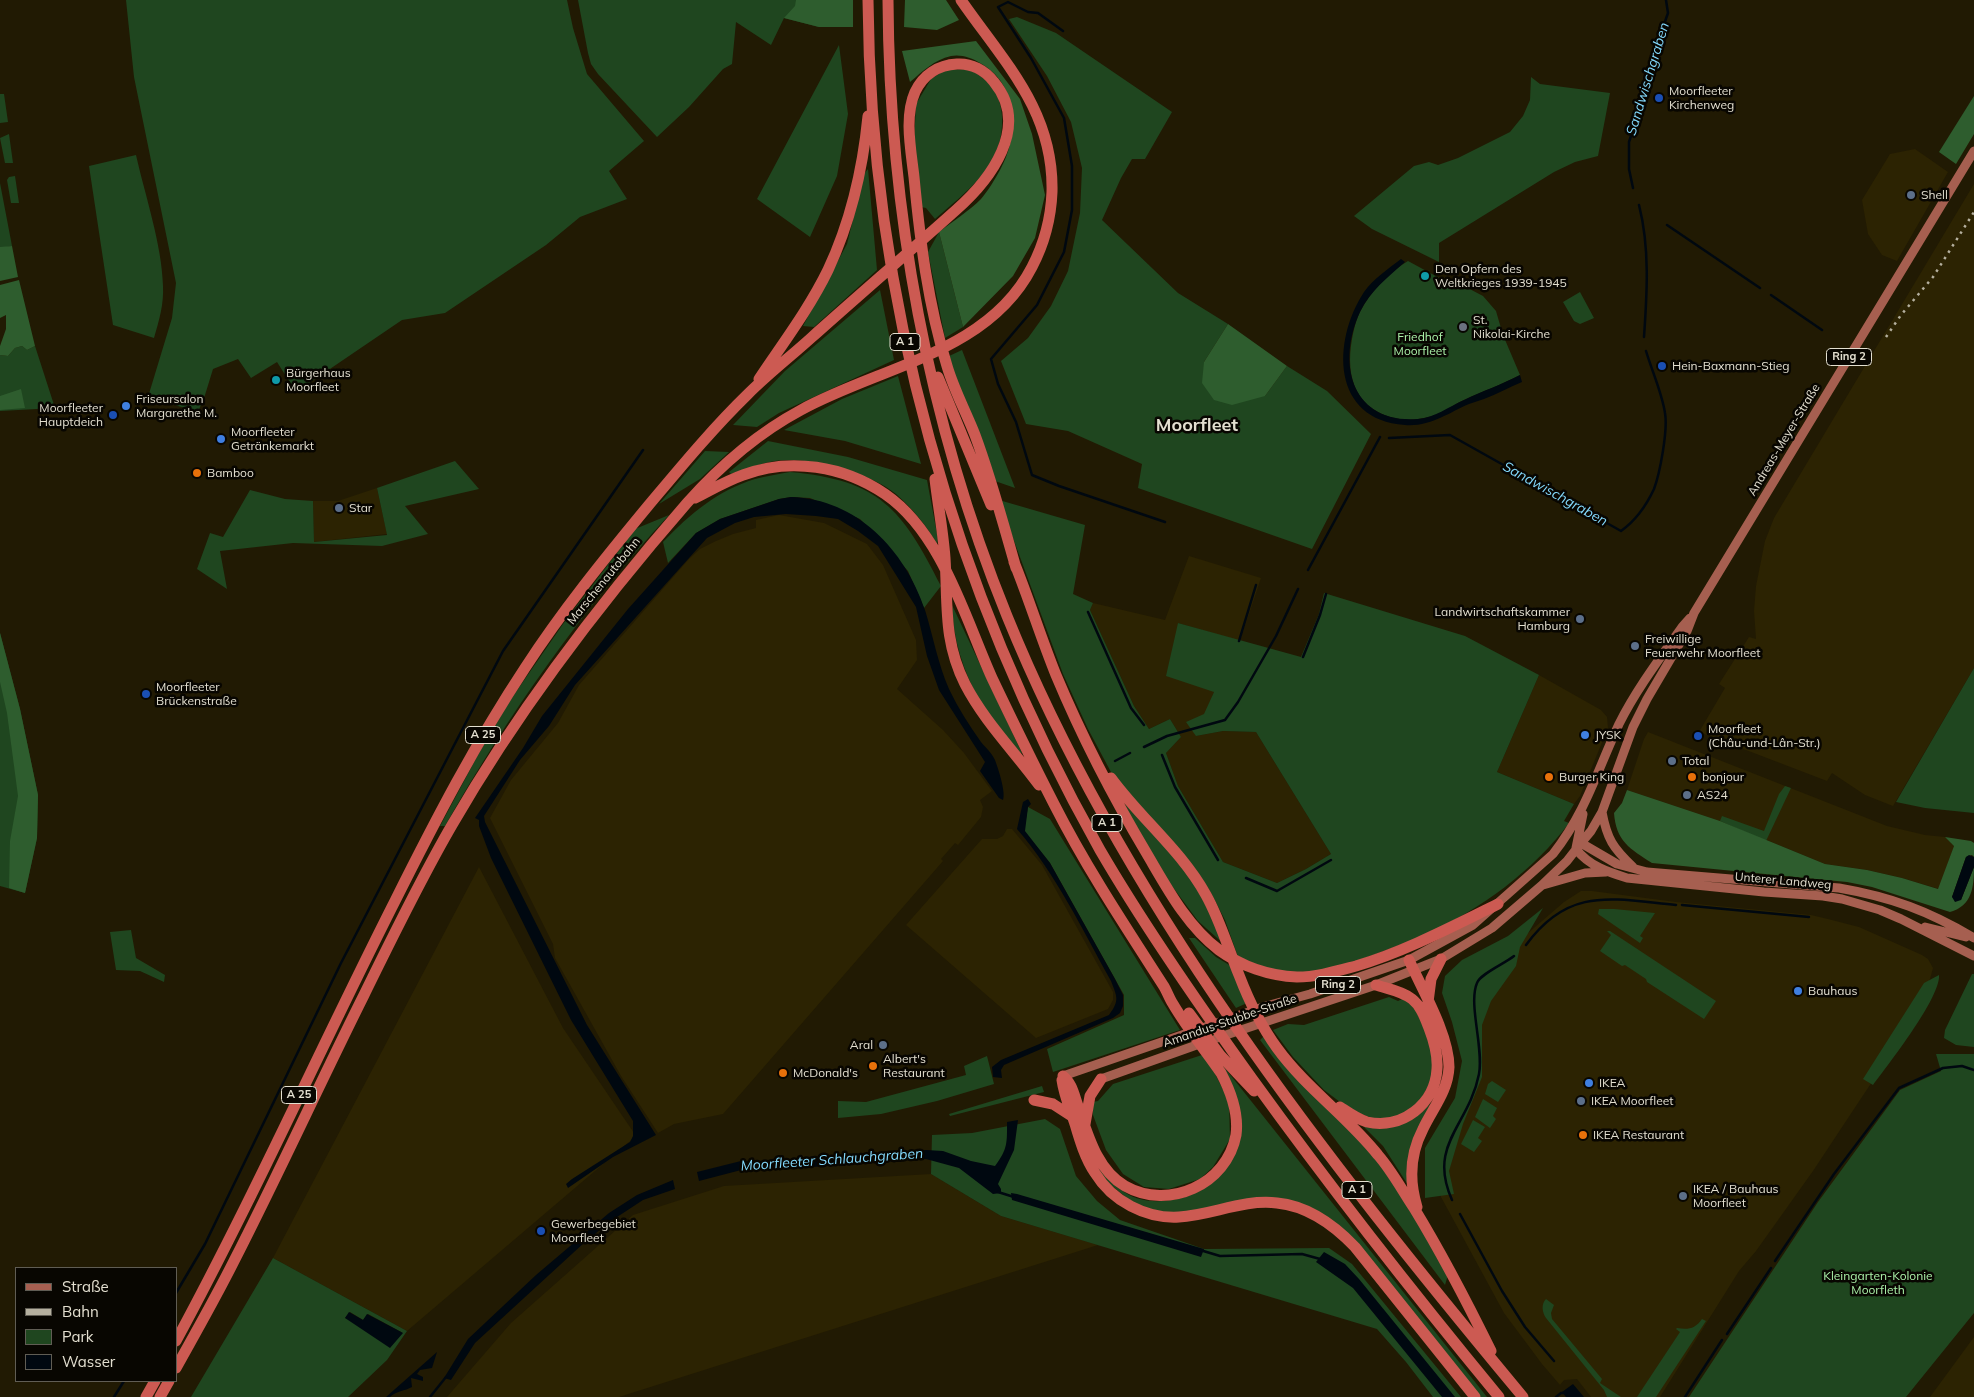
<!DOCTYPE html>
<meta charset="utf-8">
<style>
body{margin:0}
#map{position:relative;width:1974px;height:1397px;overflow:hidden;background:#211a03;font-family:Mulish,sans-serif}
canvas{display:block}
.legend{position:absolute;left:15px;top:1267px;width:162px;height:115px;box-sizing:border-box;background:#080601;border:1px solid #605d54;margin:0;padding:6px 9px;list-style:none;font-size:15px;color:#e3dfd0}
.legend li{display:flex;align-items:center;gap:10px;height:25px}
.legend b{width:25px;border:1px solid #605d54}
</style>
<div id="map">
<canvas width="1974" height="1397"></canvas>
<ul class="legend">
<li><b style="height:6px;background:#a65f50"></b>Straße</li>
<li><b style="height:6px;background:#b5b09f"></b>Bahn</li>
<li><b style="height:14px;background:#1f461f"></b>Park</li>
<li><b style="height:14px;background:#000810"></b>Wasser</li>
</ul>
</div>
<script>
const ctx = document.querySelector('canvas').getContext('2d');
ctx.lineJoin = 'round';
function fill(path, color) { ctx.fillStyle = color; ctx.fill(path, 'evenodd'); }
function trace(path, color, width, dash) { ctx.strokeStyle = color; ctx.lineWidth = width; ctx.lineCap = dash ? 'butt' : 'round'; ctx.setLineDash(dash || []); ctx.stroke(path); }
function label(font, color, halo, rows, align = 'center') {
  ctx.font = font + ' Mulish,sans-serif'; ctx.lineWidth = 5; ctx.setLineDash([]); ctx.textBaseline = 'middle'; ctx.strokeStyle = halo; ctx.fillStyle = color; for (const [text, x, y, turn = 0] of rows) {
    ctx.save(); ctx.translate(x, y); ctx.rotate((+turn || 0) * Math.PI / 180); ctx.textAlign = isNaN(turn) ? turn : align; if (halo) ctx.strokeText(text, 0, 0); ctx.fillText(text, 0, 0); ctx.restore();
  }
}
const built = new Path2D(`
 M1915,149L1948,172L1897,261L1882,255L1868,234L1862,200L1890,154Z
 M1974,184V668L1893,806L1865,795L1832,773L1827,781L1699,732L1725,688L1719,684L1749,637L1756,639L1754,611L1756,586L1765,541L1774,518Z
 M377,488L387,534L314,542L313,501H338Z
 M779,515L824,523L867,544L883,565L916,640L917,660L897,689L943,730L964,753L992,791L980,800L983,807L981,817L958,845L955,843L941,859L943,861L723,1114L674,1124L658,1133L621,1076L555,958L553,944L490,818L511,780L558,723L579,685L689,559L700,549L716,541L733,534L756,528V520Z
 M1189,556L1261,578L1240,641L1178,623L1214,692L1196,736L1223,731L1256,732L1331,854L1306,869L1277,883L1223,862L1178,786L1166,753L1181,737L1170,719L1149,729L1134,706L1090,610L1093,603L1165,620Z
 M1539,675L1601,710L1607,717L1608,728L1580,796L1574,804L1497,772Z
 M1648,732L1887,826L1925,835L1945,837L1954,846L1939,889L1902,878L1867,870L1825,864L1720,821L1627,790L1644,739Z
 M1007,829H1012L1042,865L1113,992V1000L1108,1009L1036,1038L906,925L982,839H997L1003,836Z
 M479,867L563,1028L636,1136L407,1331L273,1258Z
 M1581,891H1592L1676,902L1811,915L1828,919L1859,927L1922,955L1928,959L1933,968L1930,979L1907,1029L1813,1171L1756,1251L1739,1271L1660,1397H1591L1577,1379L1564,1380L1560,1385L1542,1364L1504,1313L1441,1197L1437,1177L1476,1041L1505,953L1564,902Z
 M931,1174L1001,1216L1098,1245L619,1397H447L511,1323L633,1215L724,1186Z
 M1974,1337V1397H1930Z`);
const green = new Path2D(`
 M126,0H567L573,28L587,74L644,141L609,171L627,199L580,217L546,245L445,313L402,320L296,392L277,362L251,378L238,359L213,369L205,395L198,412L148,397L172,318L176,283L134,77Z
 M578,0H833V4L819,27L784,18L771,45L736,22L732,64L723,69L689,107L657,137L598,74L591,64L588,53Z
 M1017,17L1056,33L1172,112L1145,159H1132L1121,178L1102,220L1178,293L1228,324L1204,362L1265,396L1287,366L1327,391L1371,434L1312,549L1138,488L1142,464L1068,431L1026,424L1001,361L1028,338L1051,306L1068,271L1080,213L1082,168L1071,122L1047,76L1009,19Z
 M839,45L848,114L837,176L810,237L757,199Z
 M970,69C977,74 986,79 991,86C1000,97 1003,111 1002,126C1000,168 965,193 935,219L926,208L921,207L914,143L916,104L931,79L945,70Z
 M1531,77L1540,84L1610,93L1598,156L1575,162L1554,172L1439,243V262L1372,229L1354,216L1414,166L1429,162L1438,165L1458,158L1510,132L1523,116L1530,100Z
 M0,94H4L8,122L0,123Z
 M9,134L13,163H5L0,138Z
 M136,155C145,195 162,245 163,286C164,304 159,321 154,338L113,325L89,166Z
 M868,169L877,270L814,327L803,326L847,244L864,174Z
 M15,176L19,203H11L7,180L9,177Z
 M0,183L12,246L1,248L0,247Z
 M939,232L963,327L945,338L928,252Z
 M1408,261L1445,281L1464,286L1483,296L1496,311L1503,335L1520,375C1501,385 1483,391 1464,400C1456,403 1449,409 1441,413C1429,418 1412,421 1400,419C1356,412 1345,378 1352,339C1354,329 1356,319 1361,310C1371,291 1389,272 1408,261Z
 M880,290L894,360L779,413L757,427L733,425L785,371Z
 M1580,292L1594,318L1580,324L1574,321L1563,302Z
 M22,346L27,350L35,346L55,408L0,411V355L8,356L15,348Z
 M962,350L1015,488L995,481L947,357Z
 M898,376L921,464L845,441L784,430L842,399Z
 M768,441L848,457L927,480L938,539L937,544C926,525 913,509 896,494C874,475 817,459 787,460C769,460 749,468 731,474L729,472Z
 M705,451L729,452L700,479L659,504Z
 M455,461L479,489L405,506L428,534L382,546L293,543L220,551L227,589L197,569L210,533L223,537L250,490L285,499L313,501L314,542L387,535L377,488Z
 M790,472C880,480 902,509 941,586L924,608L908,571L860,519L810,498L791,497L779,499L720,519L696,533L668,563L663,542C691,513 717,491 755,479C766,476 779,474 790,472Z
 M999,500L1085,525L1073,594L1093,603L1090,610L1134,706L1149,729L1170,719L1181,737L1166,753L1178,786L1223,862L1277,883L1306,869L1331,854L1256,732L1223,731L1196,736L1186,722L1204,714L1214,692L1166,676L1178,623L1301,657L1319,614L1324,593L1465,636L1539,675L1497,772L1574,804L1564,821L1569,823C1533,871 1481,909 1427,934C1412,941 1396,946 1381,952C1355,962 1328,972 1300,973C1278,973 1257,965 1238,957L1225,920L1210,891L1192,864L1112,774L1088,729L1063,674Z
 M669,515C582,609 508,715 445,826H440L479,753L509,702L563,624L635,529Z
 M952,605L1022,753H1019C1006,736 990,719 980,701C963,671 953,639 952,605Z
 M0,633L20,709L38,795L37,838L25,893L0,886Z
 M1974,668V813L1925,808L1896,802Z
 M1785,786L1791,788L1766,841L1720,821L1722,816L1764,831L1779,794Z
 M1120,799L1162,842L1195,883L1225,945L1198,921L1169,882Z
 M1028,807L1050,819L1180,1030L1053,1072L1047,1049L1124,1015V995L1050,863L1024,831Z
 M1543,908L1520,947L1516,966L1491,1001L1482,1025V1077L1463,1124L1449,1171L1454,1194L1425,1198V1148L1455,1098L1462,1061L1452,1022L1442,993L1445,976L1462,960L1508,936Z
 M1599,909H1614L1655,913L1640,936L1643,938L1640,943L1598,914Z
 M131,930L136,958L165,975L164,982L140,971L116,970L110,932Z
 M1607,931H1610L1716,1001L1704,1019L1647,982L1646,979L1625,965L1622,966L1600,951L1611,935Z
 M1189,938H1195L1216,957L1231,966L1247,1003L1236,1008Z
 M1972,974H1974V1047L1956,1045L1944,1038L1945,1030Z
 M1939,975C1941,997 1888,1065 1873,1085L1863,1079L1924,983Z
 M1389,997L1398,1001L1404,998L1413,1004L1427,1035L1434,1064L1432,1080L1416,1107L1394,1118L1373,1119L1348,1108L1324,1090L1293,1057L1273,1030L1288,1024L1304,1025Z
 M1265,1035L1376,1159L1404,1200L1448,1275L1445,1285L1260,1040Z
 M1936,1054H1974V1313L1906,1397H1689L1818,1202L1900,1090L1941,1071Z
 M1202,1055L1209,1062L1229,1101L1230,1139L1213,1167L1200,1179L1169,1189L1144,1187L1123,1174L1106,1150L1093,1115V1102L1098,1101L1113,1084Z
 M987,1056L994,1084L937,1101L881,1114L838,1118V1101L866,1102L966,1075L964,1066Z
 M1224,1067L1487,1397H1479L1359,1247L1299,1205L1166,1213L1136,1205L1103,1179L1073,1099C1084,1121 1095,1143 1106,1164C1110,1171 1113,1183 1119,1188C1138,1205 1166,1203 1189,1196L1239,1140L1222,1068Z
 M1492,1081L1506,1090L1498,1102L1485,1094L1488,1084Z
 M1042,1086L1044,1092L950,1116L949,1114Z
 M1439,1087L1441,1088L1408,1185L1383,1146L1360,1123L1421,1113L1432,1102Z
 M1483,1099L1497,1108L1493,1116L1496,1119L1490,1128L1475,1117Z
 M1045,1119L1060,1129L1076,1176L1097,1201L1120,1220L1204,1249L1329,1248L1352,1264L1461,1397H1433L1406,1362L1377,1329L1001,1216L931,1174L932,1135L972,1133Z
 M1473,1120L1485,1127L1478,1138L1482,1141L1474,1152L1461,1144Z
 M273,1258L407,1331L387,1360L348,1397H191ZM350,1312L363,1320L368,1314L403,1333L345,1318Z
 M1546,1299L1554,1305L1551,1313L1552,1319L1602,1379L1600,1383L1621,1397H1607L1604,1390L1546,1318C1542,1312 1541,1304 1546,1299Z
 M1702,1319L1706,1321L1656,1397H1637L1680,1332L1676,1329L1677,1328C1688,1330 1695,1329 1702,1319Z`);
const forest = new Path2D(`
 M796,0H853V27H819L784,18L795,6Z
 M905,0H946L959,20L937,30L904,27Z
 M976,41L1020,99L1032,134L1045,195L1035,238L1013,276L963,327L939,232C953,221 969,211 981,199C988,191 995,179 1000,170C1020,135 1019,84 980,63C972,58 961,54 951,56C934,60 923,71 910,82L902,51Z
 M1974,96V134L1956,164L1939,152Z
 M12,246L18,277L0,281V247Z
 M19,280L35,346L27,350L22,346L15,348L8,356L0,355V346L6,329V315L0,318V285Z
 M1228,324L1287,366L1265,396L1232,405L1214,400L1202,383L1204,362Z
 M21,389L25,408L0,410V396Z
 M0,633L20,709L38,795L37,838L25,893L9,888L10,841L18,796L7,713L0,682Z
 M1627,790L1720,821L1825,864L1867,870L1902,878L1938,889L1954,846L1945,837L1971,841L1974,843V857L1972,855L1966,857L1952,897L1961,900L1974,867C1974,887 1972,906 1950,912L1872,887L1847,882L1652,863C1630,849 1616,841 1614,813L1622,803Z`);
const water = new Path2D(`
 M1401,259L1405,262C1388,277 1370,291 1360,312C1336,364 1352,424 1418,419C1436,417 1448,407 1464,400C1482,391 1501,385 1520,375L1522,382C1510,387 1497,394 1484,399C1479,401 1474,402 1469,404C1448,413 1430,427 1405,425C1331,420 1332,341 1364,292C1373,279 1388,269 1401,259Z
 M791,497C857,499 905,550 925,610C933,636 938,664 949,689C958,708 969,725 981,742C985,747 992,753 995,760C998,768 1006,792 1003,800L999,798L980,771L985,762L939,690L927,656L916,607L878,546L858,531L838,519L816,516L786,514L754,517L735,523L707,538L575,685L549,726L520,760L484,816L485,822L587,1025L656,1135L613,1157L568,1188L566,1184L572,1179L630,1142L633,1136V1121L571,1020L491,858L479,826V820L475,818L523,748L542,716L628,609L696,533L720,519L779,499Z
 M1028,799L1031,804L1028,807L1025,831L1050,863L1115,979L1123,995V1006L1120,1013L1113,1018L1004,1065L1001,1070L1002,1078L993,1077L992,1067L1001,1060L1109,1015C1120,1000 1117,997 1111,981C1082,929 1056,874 1017,829L1023,802Z
 M1969,855L1974,857V867L1961,900L1955,902L1952,897L1966,857Z
 M1018,1120L1014,1150L998,1184L1001,1189V1193L993,1194L959,1168L926,1159L770,1170L745,1169L699,1181L697,1172L741,1161L779,1162L899,1153L926,1150L943,1151L971,1161L995,1166C1008,1149 1007,1142 1007,1122Z
 M673,1180L675,1189L643,1200L611,1221L585,1242L475,1343L451,1380L444,1378L468,1339L536,1275L609,1213L637,1195Z
 M1011,1193L1017,1194L1204,1249L1201,1257L1012,1200Z
 M1324,1252L1345,1264L1359,1279L1455,1397H1442L1353,1288L1316,1262Z
 M349,1312L363,1320L367,1314L403,1333L390,1348L345,1318Z
 M437,1352L432,1368L420,1370L417,1374L423,1377V1381L411,1378L412,1387C405,1391 396,1391 390,1397H386Z
 M1573,1384L1584,1397H1566L1562,1392Z`);
const stream = new Path2D(`
 M1063,31L1038,13L1028,12L1008,2L998,7L1031,58L1064,118L1072,166V210L1064,252L1037,305L991,359L998,384L1016,422L1032,475L1059,486L1165,522
 M1633,188L1629,169V142L1647,88L1656,47L1668,13L1666,0
 M1639,205C1650,248 1647,294 1644,337
 M1667,225L1760,288
 M1771,295L1822,330
 M1389,438L1450,435L1621,531C1635,521 1647,504 1654,489C1660,473 1668,430 1665,413C1662,393 1652,371 1646,351
 M1308,570L1380,437
 M1088,612L1131,708L1144,725
 M1239,641L1256,585
 M1303,657L1320,615L1326,594
 M1144,747L1167,736L1225,720L1238,702L1276,636L1298,589
 M1162,755L1175,787L1218,860
 M1115,761L1130,753
 M1246,878L1277,891L1331,860
 M1682,905L1809,917
 M1526,945C1569,886 1612,899 1676,905
 M998,1192L1014,1197
 M1452,1200C1427,1144 1469,1126 1479,1074C1484,1048 1468,1004 1477,983C1480,974 1504,964 1514,956
 M1460,1214L1502,1291L1525,1327L1554,1361
 M1200,1250L1220,1256L1302,1254L1320,1259
 M1775,1261L1834,1174L1899,1088L1943,1068L1962,1066L1974,1070
 M176,1293L205,1244L341,963L503,651L643,450
 M1727,1334L1771,1268
 M114,1397L124,1381
 M430,1397L446,1377
 M1556,1397L1561,1393H1566
 M1685,1397L1722,1340`);
const major = new Path2D(`
 M1602,812C1607,839 1613,848 1633,867
 M1581,843L1617,864L1647,872L1839,888C1891,897 1929,911 1974,938
 M1576,848L1583,814
 M1576,849C1589,866 1608,872 1627,878L1764,892L1823,896L1842,899L1880,910L1901,919L1974,956
 M1543,885L1585,873L1606,872
 M1925,927L1966,937
 M1217,1038L1376,985L1441,959L1492,928L1541,886L1567,861L1581,843L1591,831L1602,812L1633,727L1647,699L1687,631L1694,613L1974,151
 M1063,1076L1266,1006L1310,994L1409,960L1473,925L1553,854C1586,812 1597,771 1619,724C1636,690 1660,658 1682,627L1690,618
 M1101,1079L1205,1042`);
const highway = new Path2D(`
 M868,0C870,300 953,589 1100,850C1146,929 1199,1005 1253,1080C1331,1188 1414,1294 1499,1397
 M888,0C889,210 928,422 1007,616C1124,904 1326,1160 1523,1397
 M938,377L991,505
 M759,379C783,343 809,309 828,270C850,223 863,167 868,116
 M935,479C938,505 943,531 945,558C948,604 943,640 965,684C984,721 1014,751 1039,785
 M695,498C711,490 726,481 743,475C790,457 844,466 885,494C942,533 965,618 992,678C1012,720 1033,763 1054,804C1086,867 1125,926 1163,985C1167,991 1169,998 1173,1004C1187,1028 1205,1050 1221,1073C1231,1092 1239,1113 1236,1135C1227,1184 1169,1211 1125,1186C1097,1170 1088,1135 1078,1106C1074,1095 1072,1083 1063,1076
 M1014,562C1029,599 1041,638 1056,675C1082,737 1113,797 1147,854C1167,888 1187,926 1219,950C1241,966 1269,976 1297,977C1317,977 1337,971 1356,966C1406,951 1451,927 1498,904
 M1111,778C1141,819 1181,850 1206,895C1220,920 1228,948 1239,975C1249,1001 1261,1026 1277,1048C1306,1088 1347,1116 1378,1155C1392,1171 1402,1190 1414,1208C1442,1254 1467,1302 1491,1351
 M1409,960C1422,989 1449,1035 1449,1067C1448,1091 1433,1108 1423,1129C1410,1154 1409,1181 1417,1207
 M1428,1002L1431,979L1441,959
 M1189,1013L1220,1055L1254,1091
 M1062,1080C1064,1095 1070,1109 1075,1124C1080,1141 1085,1158 1095,1173C1112,1201 1146,1219 1179,1217C1212,1215 1243,1199 1277,1203C1308,1206 1334,1225 1355,1247L1475,1397
 M1034,1100L1053,1104L1073,1117
 M1340,1107C1349,1113 1357,1119 1367,1122C1402,1130 1435,1104 1437,1069C1438,1056 1434,1041 1429,1028C1425,1018 1421,1006 1412,999C1402,991 1388,989 1376,985
 M1085,1124L1090,1096L1101,1079
 M176,1341C254,1197 321,1047 395,901C435,821 476,742 525,668C562,611 605,558 648,506C680,468 712,429 748,394C768,374 790,357 811,338C859,295 908,253 956,210C990,180 1031,127 994,82C985,70 971,63 957,64C938,65 923,75 915,92C904,117 911,150 914,177C920,240 928,305 947,366C954,390 966,412 975,435C991,478 1003,523 1016,568
 M176,1368C196,1332 216,1297 234,1261C279,1173 320,1083 364,995C392,938 420,880 452,825C519,709 599,604 687,503C719,467 758,433 801,410C879,367 988,353 1032,267C1044,244 1051,217 1052,192C1054,111 1004,62 961,0
 M146,1397L155,1381
 M160,1397L169,1381`);
const rail = new Path2D(`
 M1886,337L1901,315L1933,277L1974,212`);
const markers = [
 [1659,98,5,"#1a4fb4"],
 [1911,195,5,"#5c6f8a"],
 [1425,276,5,"#0f9aa8"],
 [1463,327,5,"#6b7280"],
 [1662,366,5,"#1a4fb4"],
 [276,380,5,"#0f9aa8"],
 [126,406,5,"#3f7fe0"],
 [113,415,5,"#1a4fb4"],
 [221,439,5,"#3f7fe0"],
 [197,473,5,"#e8710a"],
 [339,508,5,"#5c6f8a"],
 [1580,619,5,"#5c6f8a"],
 [1635,646,5,"#5c6f8a"],
 [146,694,5,"#1a4fb4"],
 [1585,735,5,"#3f7fe0"],
 [1698,736,5,"#1a4fb4"],
 [1672,761,5,"#5c6f8a"],
 [1549,777,5,"#e8710a"],
 [1692,777,5,"#e8710a"],
 [1687,795,5,"#5c6f8a"],
 [1798,991,5,"#3f7fe0"],
 [883,1045,5,"#5c6f8a"],
 [873,1066,5,"#e8710a"],
 [783,1073,5,"#e8710a"],
 [1589,1083,5,"#3f7fe0"],
 [1581,1101,5,"#5c6f8a"],
 [1583,1135,5,"#e8710a"],
 [1683,1196,5,"#5c6f8a"],
 [541,1231,5,"#1a4fb4"]
];
const shields = [
 [905,342,30],
 [1849,357,45],
 [483,735,35],
 [1107,823,30],
 [1338,985,45],
 [299,1095,35],
 [1357,1190,30]
];
const shieldNames = [
 ["A 1",905,342],
 ["Ring 2",1849,357],
 ["A 25",483,735],
 ["A 1",1107,823],
 ["Ring 2",1338,985],
 ["A 25",299,1095],
 ["A 1",1357,1190]
];
const poiNames = [
 ["Moorfleeter",1669,91],
 ["Kirchenweg",1669,105],
 ["Shell",1921,195],
 ["Den Opfern des",1435,269],
 ["Weltkrieges 1939-1945",1435,283],
 ["St.",1473,320],
 ["Nikolai-Kirche",1473,334],
 ["Hein-Baxmann-Stieg",1672,366],
 ["Bürgerhaus",286,373],
 ["Moorfleet",286,387],
 ["Friseursalon",136,399],
 ["Margarethe M.",136,413],
 ["Moorfleeter",103,408,"right"],
 ["Hauptdeich",103,422,"right"],
 ["Moorfleeter",231,432],
 ["Getränkemarkt",231,446],
 ["Bamboo",207,473],
 ["Star",349,508],
 ["Landwirtschaftskammer",1570,612,"right"],
 ["Hamburg",1570,626,"right"],
 ["Freiwillige",1645,639],
 ["Feuerwehr Moorfleet",1645,653],
 ["Moorfleeter",156,687],
 ["Brückenstraße",156,701],
 ["Moorfleet",1708,729],
 ["(Châu-und-Lân-Str.)",1708,743],
 ["JYSK",1595,735],
 ["Total",1682,761],
 ["Burger King",1559,777],
 ["bonjour",1702,777],
 ["AS24",1697,795],
 ["Bauhaus",1808,991],
 ["Aral",873,1045,"right"],
 ["Albert's",883,1059],
 ["Restaurant",883,1073],
 ["McDonald's",793,1073],
 ["IKEA",1599,1083],
 ["IKEA Moorfleet",1591,1101],
 ["IKEA Restaurant",1593,1135],
 ["IKEA / Bauhaus",1693,1189],
 ["Moorfleet",1693,1203],
 ["Gewerbegebiet",551,1224],
 ["Moorfleet",551,1238]
];
const parkNames = [
 ["Friedhof",1420,337],
 ["Moorfleet",1420,351],
 ["Kleingarten-Kolonie",1878,1276],
 ["Moorfleth",1878,1290]
];
const streetNames = [
 ["Andreas-Meyer-Straße",1784,440,-59],
 ["Marschenautobahn",604,581,-51],
 ["Unterer Landweg",1783,881,5],
 ["Amandus-Stubbe-Straße",1230,1021,-19]
];
const waterNames = [
 ["Sandwischgraben",1648,79,-73],
 ["Sandwischgraben",1555,494,29],
 ["Moorfleeter Schlauchgraben",832,1160,-4]
];
const districtNames = [
 ["Moorfleet",1197,426]
];
fill(built, '#2c2302');
fill(green, '#1f461f');
fill(forest, '#2e5d2e');
fill(water, '#000810');
trace(stream, '#000810', 2.5);
trace(major, '#a65f50', 9);
trace(highway, '#cc5a52', 11);
trace(rail, '#b5b09f', 2.5, [2.5, 5]);
for (const [x, y, r, color] of markers) { const dot = new Path2D(); dot.arc(x, y, r, 0, 2 * Math.PI); ctx.fillStyle = color; ctx.fill(dot); trace(dot, '#080601', 2); }
for (const [x, y, w] of shields) { const box = new Path2D(); box.roundRect(x - w / 2, y - 8.5, w, 17, 4); ctx.fillStyle = '#080601'; ctx.fill(box); trace(box, '#e3dfd0', 1); }
label('bold 11px', '#e3dfd0', null, shieldNames);
label('12px', '#e3dfd0', '#080601', poiNames, 'left');
label('12px', '#abf2a9', '#080601', parkNames);
label('12px', '#e3dfd0', '#080601', streetNames);
label('italic 14px', '#83d9fc', '#080601', waterNames);
label('bold 18px', '#e3dfd0', '#080601', districtNames);
</script>
